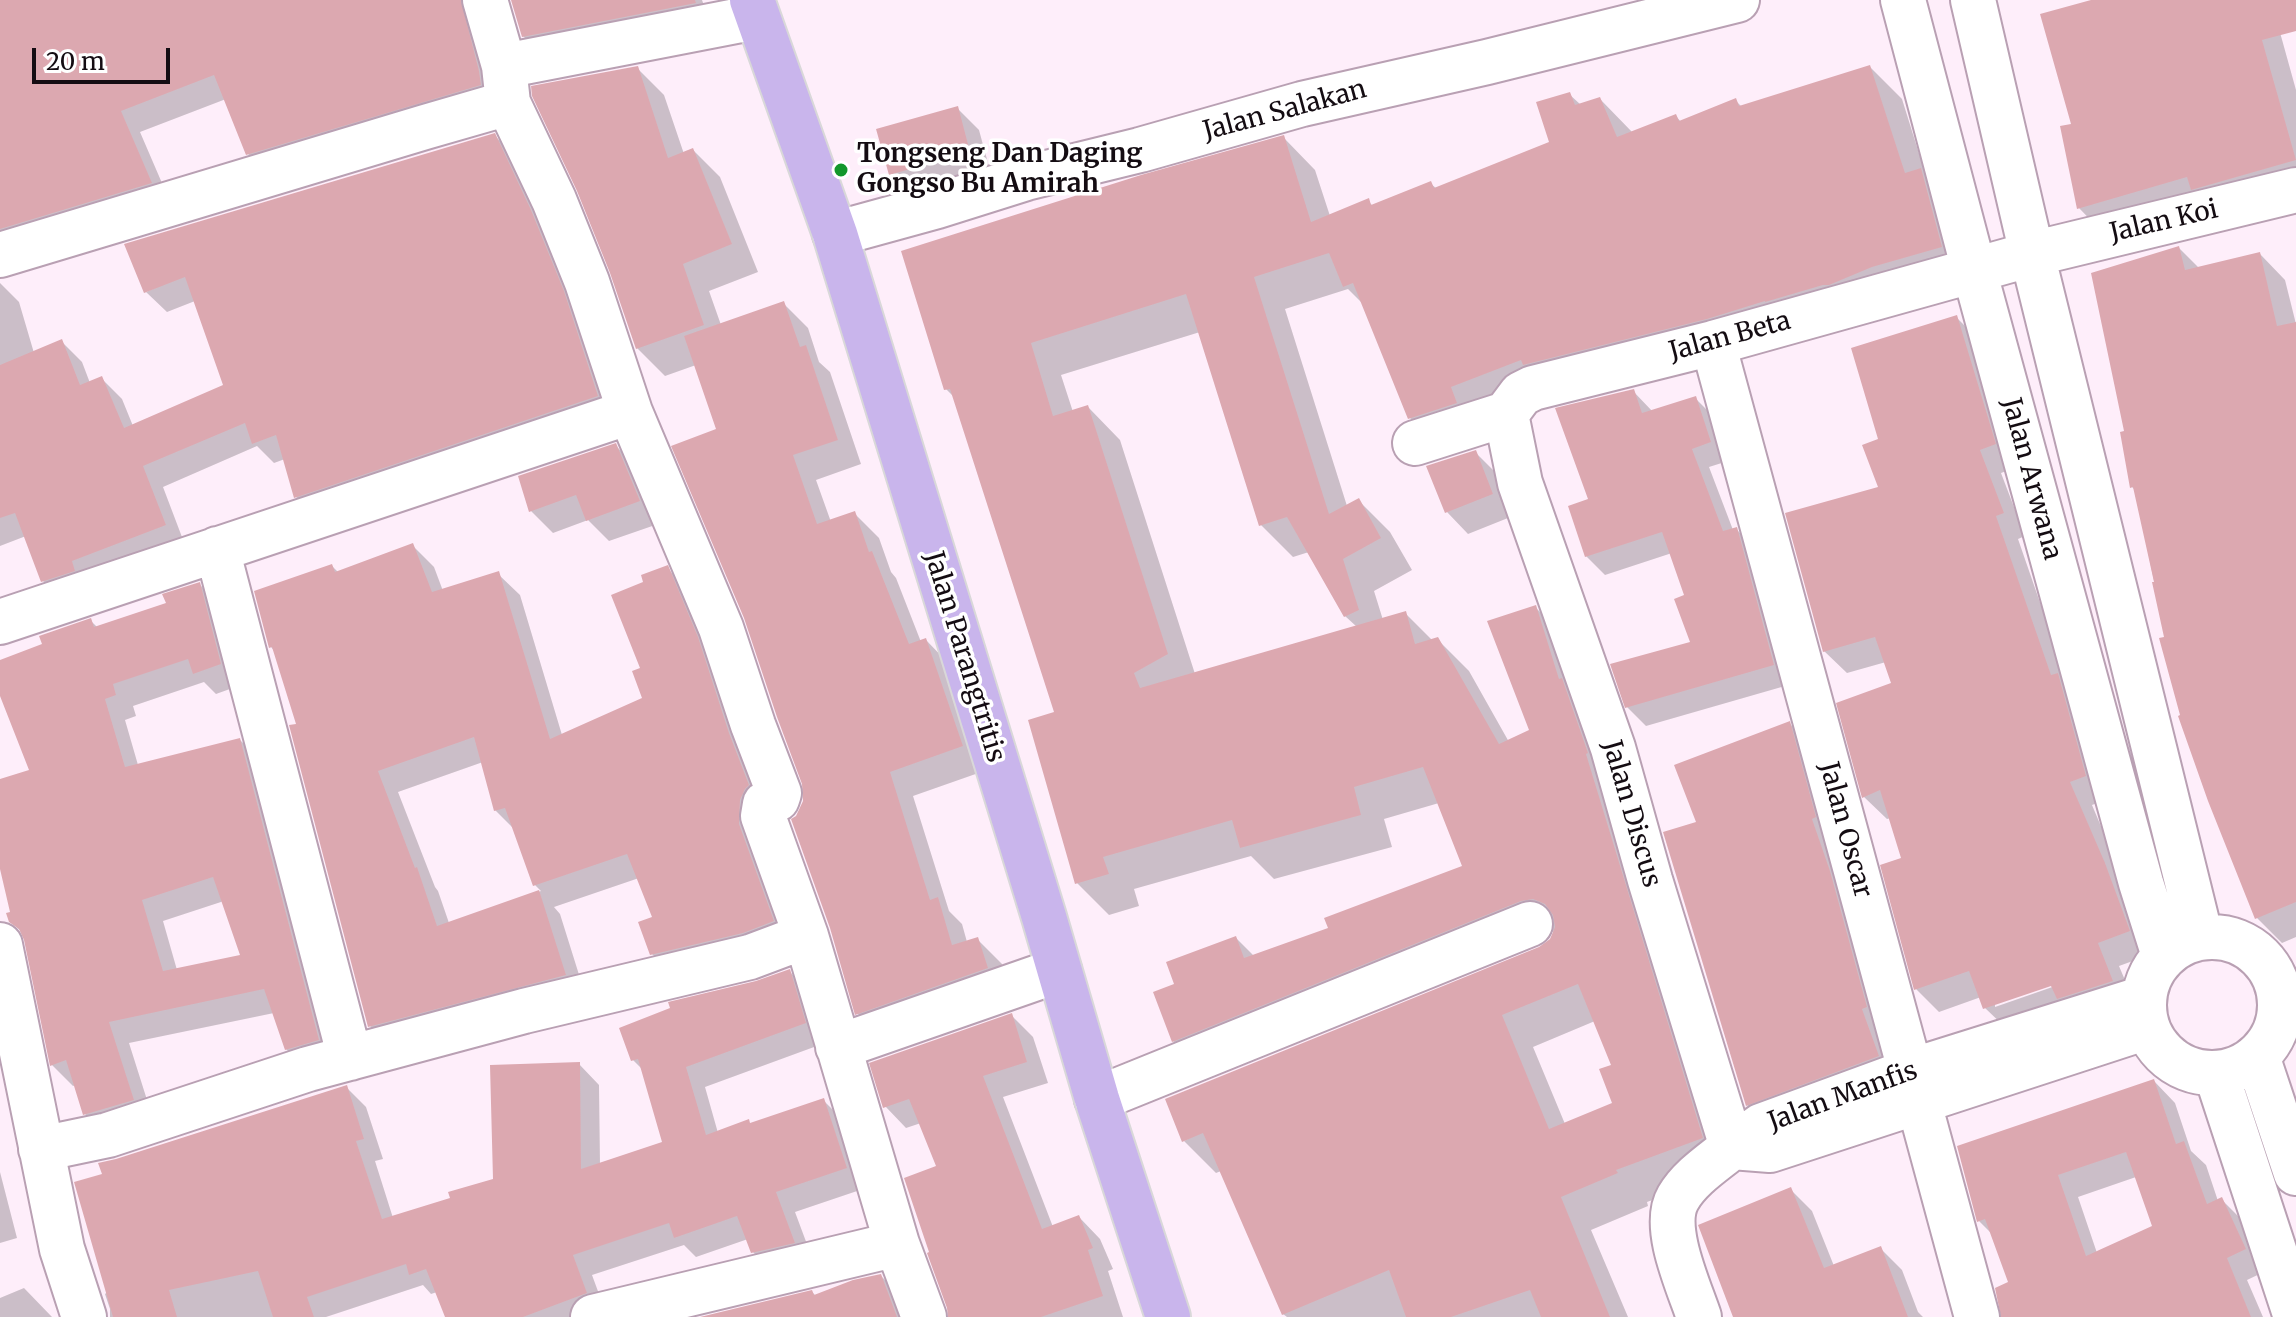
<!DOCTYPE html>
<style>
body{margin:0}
#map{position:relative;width:2296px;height:1317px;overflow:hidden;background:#feeefa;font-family:Merriweather,serif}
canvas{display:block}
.scale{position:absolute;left:32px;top:48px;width:138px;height:36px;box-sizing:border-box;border:4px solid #140c12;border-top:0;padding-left:10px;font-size:24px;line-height:28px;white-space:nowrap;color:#140c12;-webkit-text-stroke:6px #fff;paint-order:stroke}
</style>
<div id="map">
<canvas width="2296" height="1317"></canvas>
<div class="scale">20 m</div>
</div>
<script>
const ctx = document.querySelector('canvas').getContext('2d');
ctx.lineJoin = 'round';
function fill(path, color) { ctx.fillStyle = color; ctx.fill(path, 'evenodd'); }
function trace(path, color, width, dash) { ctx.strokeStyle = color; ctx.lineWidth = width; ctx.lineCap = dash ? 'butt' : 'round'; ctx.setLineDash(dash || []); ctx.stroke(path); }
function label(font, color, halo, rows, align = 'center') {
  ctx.font = font + ' Merriweather,serif'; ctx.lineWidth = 7; ctx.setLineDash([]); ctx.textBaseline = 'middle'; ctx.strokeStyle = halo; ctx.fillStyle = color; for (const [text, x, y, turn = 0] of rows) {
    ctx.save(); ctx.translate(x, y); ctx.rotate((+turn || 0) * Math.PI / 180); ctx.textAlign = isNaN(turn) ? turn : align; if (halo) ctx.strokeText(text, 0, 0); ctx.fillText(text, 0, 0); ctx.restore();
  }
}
const shadow = new Path2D(`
 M0,0H492L499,93L269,174L248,154L226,99L140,132L171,204L0,263Z
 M513,0H702L710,22L544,57L523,36Z
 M2098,0H2271L2296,90V198L2108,238L2079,208Z
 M1870,67L1902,99L1926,176L1953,203L1973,279L1557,396L1442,450L1410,418L1365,306L1348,289L1285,309L1347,506L1358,500L1390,532L1412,570L1374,591L1383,620L1406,614L1432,640L1437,639L1469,671L1509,742L1532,731L1536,608L1568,640L1734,1170L1647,1202L1648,1206L1591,1230L1628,1317H1287L1283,1314L1221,1171L1216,1173L1184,1141L1540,949L1551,941L1555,931L1205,1073L1173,1041L1177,985L1236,938L1254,956L1331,929L1464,867L1439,803L1384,819L1392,847L1274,879L1251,856L1134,889L1139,906L1109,915L1077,883L1056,714L955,398L946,389L1283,137L1315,170L1330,216L1368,201L1373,206L1430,183L1437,189L1552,143L1569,94L1581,105L1600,99L1633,133L1676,116L1681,122L1735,100L1742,107ZM1200,332L1261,525L1293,557L1309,552L1345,616L1357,627L1195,674L1120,440L1088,407L1073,412L1061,375ZM1595,1021L1613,1066L1614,1104L1565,1124L1533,1047Z
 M637,68L664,95L684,154L693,150L720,177L758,272L709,291L721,325L783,303L808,328L819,362L830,372L861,464L816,480L831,522L854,513L879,538L891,572L896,578L921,642L926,640L950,665L987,770L913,796L949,911L962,924L967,942L977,939L1002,964L1011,993L882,1038L857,1013L797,817L805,801L804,784L718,430L696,365L665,376L637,348Z
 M957,108L979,130L991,174L913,196L891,174Z
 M494,135L515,156L618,417L316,517L296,497L285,459L274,463L257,446L163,487L185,545L63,601L43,581L26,536L0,546V283L19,302L34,353L61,341L82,362L90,383L101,378L122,399L133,426L225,386L195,301L167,312L146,292Z
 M2179,248L2199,268L2260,254L2285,280L2296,324V937L2282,943L2256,917L2166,638L2135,490L2132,487L2126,433Z
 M1956,317L1979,340L2017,467L2001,473L2025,536L2018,539L2108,799L2092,805L2127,888L2152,954L2119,966L2135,1004L2008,1030L1985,1008L1981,997L1939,1012L1916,989L1904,859L1891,818L1887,819L1864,797L1893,684L1886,662L1847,673L1824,651L1880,488L1881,440ZM2060,981L2061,984L1995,1007V1003Z
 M1633,391L1653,412L1695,398L1714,417L1728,461L1709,467L1733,530L1736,529L1755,548L1792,684L1646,726L1627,707L1692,643L1687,596L1672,553L1605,575L1586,556L1591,500Z
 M615,445L637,467L661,523L609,541L588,520L553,533L531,511L520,477Z
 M1475,452L1497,474L1513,516L1468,534L1447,512Z
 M413,546L434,567L443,591L498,574L520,595L562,735L644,699L643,669L646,583L667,568L688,589L750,756L794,943L674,976L652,954L655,918L639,878L554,907L560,914L586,997L391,1047L370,1026L298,725L276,653L271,647L332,566L339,573ZM483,762L495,810L515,830L535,885L541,891L449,923L438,891L435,887L398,792Z
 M199,584L221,605L241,685L216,694L204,682L133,706L136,716L125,720L138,765L240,740L261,761L340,1061L308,1071L286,1049L274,1013L129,1043L154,1122L106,1135L85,1114L76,1085L73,1086L52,1065L24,934L10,921L12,913L0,860V781L32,772L0,690V662L44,645L90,620L98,628L168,604ZM224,901L242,957L177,970L163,921Z
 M1789,723L1812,746L1901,1079L1771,1128L1747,1105L1699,823Z
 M789,971L809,991L825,1043L705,1087L718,1133L751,1124L823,1100L843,1120L866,1188L795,1212L814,1263L773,1273L753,1252L748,1239L696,1257L684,1245L592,1275L606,1313L595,1317H447L437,1292L431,1294L423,1285L326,1317H110V1309L105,1294L346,1087L366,1107L383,1159L375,1161L393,1218L452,1200L495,1181L579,1064L599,1085L600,1165L665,1143L644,1071L633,1060L756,983Z
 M1011,1015L1033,1037L1048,1083L1003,1097L1053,1227L1079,1217L1100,1239L1113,1269L1108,1271L1123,1317H950L939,1167L921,1123L906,1128L885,1106Z
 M2154,1081L2175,1103L2191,1151L2206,1165L2218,1201L2221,1199L2243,1221L2266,1271L2247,1280L2263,1317H2003L2010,1283L1993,1235L1979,1221ZM2136,1177L2154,1227L2097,1253L2078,1197Z
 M0,1172L17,1238L0,1243Z
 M1790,1189L1812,1211L1834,1266L1880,1248L1902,1270L1918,1312L1923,1317H1735Z
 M881,1276L902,1297L910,1317H746L812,1292L816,1296Z
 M24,1288L52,1317H0V1298Z`);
const building = new Path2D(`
 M0,0H461L479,71L481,85L246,155L214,75L121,111L152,183L0,229Z
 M511,0H695L696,3L522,37Z
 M2091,0H2296V31L2262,40L2296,160L2191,190L2187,177L2077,209L2060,126L2071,124L2040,14Z
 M1870,65L1905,173L1921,168L1942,247L1872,267L1829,285H1823L1765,302V301L1707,319L1523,365L1521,360L1451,387L1457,403L1408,419L1353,283L1343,287L1329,253L1254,277L1329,514L1359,498L1381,538L1343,559L1359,610L1344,617L1287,517L1259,526L1186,294L1031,343L1053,416L1088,405L1168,654L1134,673L1140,688L1406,611L1415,644L1438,637L1499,744L1529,730L1487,621L1536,605L1559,679L1562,678L1588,753L1586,754L1703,1138L1616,1170L1618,1173L1561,1197L1610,1317H1541L1530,1290L1451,1317H1406L1389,1270L1282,1315L1203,1133L1182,1142L1165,1099L1539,947L1550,939L1555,927L1553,915L1545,904L1533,899L1521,901L1172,1042L1153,992L1174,984L1166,962L1236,936L1244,958L1328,928L1324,918L1462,866L1423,767L1354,787L1361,815L1240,848L1232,820L1103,857L1109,874L1075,884L1028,720L1054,712L950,389L944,390L901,251L1141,175L1284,135L1311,222L1369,198L1371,205L1431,181L1434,188L1549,142L1536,102L1570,92L1575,105L1600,97L1617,137L1676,114L1679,121L1736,98L1739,106ZM1578,984L1611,1065L1599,1069L1612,1103L1549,1129L1502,1015Z
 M638,66L668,158L693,148L732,244L683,264L704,325L636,349L610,273L577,191L532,96L531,86Z
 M958,106L970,152L889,175L876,129Z
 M495,133L531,210L564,291L598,396L294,498L276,435L252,444L245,423L143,466L166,525L72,561L75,571L41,582L15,513L0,518V365L62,339L80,385L102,376L124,428L223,385L185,277L144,293L124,244Z
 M2179,246L2185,270L2260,252L2277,326L2296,322V902L2255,919L2208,801L2178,716L2180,715L2159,638L2164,637L2152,582H2154L2133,487L2130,488L2120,432L2124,431L2091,273Z
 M784,301L800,347L806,345L838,440L793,455L817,524L855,511L869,552L872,551L909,644L926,638L963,746L890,772L930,900L938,897L952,945L978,937L988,968L855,1015L830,928L791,819L796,816L803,801L802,784L777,717L744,618L671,446L716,429L684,336Z
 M1957,315L1996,444L1980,450L2004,513L1996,516L2051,675L2058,673L2086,776L2070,782L2105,863L2130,931L2098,943L2113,981L2057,999L2051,986L1983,1009L1969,971L1914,990L1880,865L1901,858L1880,790L1862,798L1836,703L1891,683L1875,637L1823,652L1785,513L1878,487L1862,445L1878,439L1851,348Z
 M1634,389L1642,413L1696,396L1711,442L1692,449L1723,531L1737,527L1774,665L1625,708L1610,664L1690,642L1674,599L1684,595L1662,532L1585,557L1568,506L1588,499L1555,408Z
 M616,443L640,501L586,521L576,495L529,512L518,476Z
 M1476,450L1493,494L1445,513L1426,466Z
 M413,543L432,592L499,571L550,739L642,698L632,671L640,668L611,595L643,582L641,575L668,565L698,637L729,733L749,785L745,789L740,800L739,824L774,921L743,933L650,955L638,922L652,917L627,854L533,886L505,808L494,811L474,737L378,771L415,868L417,867L437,926L539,890L566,975L368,1027L289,725L296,724L272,647L269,648L254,591L332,564L335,572Z
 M200,582L221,664L193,674L188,659L113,684L116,695L105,699L125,767L240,738L319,1040L285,1050L264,989L109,1022L134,1100L83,1115L66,1060L50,1066L24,940L19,929L9,922L6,913L10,912L0,869V779L29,770L0,696V660L42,644L39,636L91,618L94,627L166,603L162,594ZM213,877L240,955L163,971L142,900Z
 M1790,721L1816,817L1812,819L1830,871L1867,1007L1862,1009L1879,1056L1746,1106L1663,832L1696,822L1674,765Z
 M790,969L806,1023L686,1067L706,1135L749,1119L750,1123L824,1098L847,1168L776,1192L795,1243L751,1253L737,1216L674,1238L669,1223L573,1255L587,1293L523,1317H445L426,1269L409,1275L406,1264L307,1297L314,1317H273L258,1271L169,1290L177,1317H113L74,1182L102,1174L98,1163L116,1159L347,1085L364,1139L356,1141L382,1219L450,1198L448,1192L493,1179L490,1065L580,1062L581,1169L662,1142L638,1059L631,1061L619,1028L670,1008L668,1002L756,981Z
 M1012,1013L1027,1062L983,1076L1042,1229L1079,1215L1093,1248L1088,1250L1103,1296L1041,1317H948L947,1308L927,1253L929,1252L904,1178L936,1166L909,1099L883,1108L869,1063Z
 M2154,1079L2176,1144L2184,1141L2207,1204L2222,1197L2246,1249L2227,1258L2251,1317H2001L1995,1288L2008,1282L1985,1219L1977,1222L1957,1146ZM2126,1152L2152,1226L2086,1256L2058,1175Z
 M1791,1187L1824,1268L1881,1246L1908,1317H1733L1698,1225Z
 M881,1274L897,1317H700L812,1290L814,1295L853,1280Z`);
const minor = new Path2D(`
 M485,0L504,66L508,103L554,200L587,282L630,412L721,628L753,725L779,793L777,799L765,804L763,816L806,936L897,1244L924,1317
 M1903,0L1974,270L2141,883L2164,956
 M1973,0L2032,254L2201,938
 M504,66L757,17
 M0,255L425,127L508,103
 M1713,343L1977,1317
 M1415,443L1506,414
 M217,549L350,1058
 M0,622L630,412
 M2144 1005a68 68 0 1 1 136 0a68 68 0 1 1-136 0Z
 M0,945L62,1249L84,1317
 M2144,998L1911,1071L1761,1126L1732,1147L1770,1150L2147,1027
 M838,1047L1059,970
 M2257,1056L2296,1173
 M2216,1073L2296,1317
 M1097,1099L1530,924
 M41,1149L108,1135L308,1069L524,1011L750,957L806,936
 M593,1317L897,1244
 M1699,1317C1689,1287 1661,1227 1678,1198C1690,1177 1714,1162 1732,1147L1650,880L1613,748L1520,483L1506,414L1521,394L1533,388L1713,343L2032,254L2296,190`);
const tertiary = new Path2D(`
 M835,234L937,206L1026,178L1140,150L1302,104L1487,62L1737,0`);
const primary = new Path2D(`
 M752,0L835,234L1044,917L1097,1099L1168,1317`);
const markers = [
 [841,170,8,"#12972c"]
];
const streetNames = [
 ["Jalan Salakan",1285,111,-15],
 ["Jalan Koi",2164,222,-13],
 ["Jalan Beta",1730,337,-15],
 ["Jalan Arwana",2031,479,75],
 ["Jalan Parangtritis",964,657,73],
 ["Jalan Discus",1631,814,74],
 ["Jalan Oscar",1845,830,75],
 ["Jalan Manfis",1843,1097,-20]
];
const poiNames = [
 ["Tongseng Dan Daging",857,155],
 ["Gongso Bu Amirah",857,185]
];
fill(shadow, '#0003');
fill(building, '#dca8b0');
trace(minor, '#b9a0b3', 48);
trace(tertiary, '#b9a0b3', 48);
trace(primary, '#d9d8d9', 48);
trace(minor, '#fff', 44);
trace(tertiary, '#fff', 44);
trace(primary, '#c9b5ec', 44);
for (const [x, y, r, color] of markers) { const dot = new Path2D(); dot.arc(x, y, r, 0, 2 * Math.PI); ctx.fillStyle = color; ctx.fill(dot); trace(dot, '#fff', 3); }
label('26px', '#140c12', '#fff', streetNames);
label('bold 26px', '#140c12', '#fff', poiNames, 'left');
</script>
